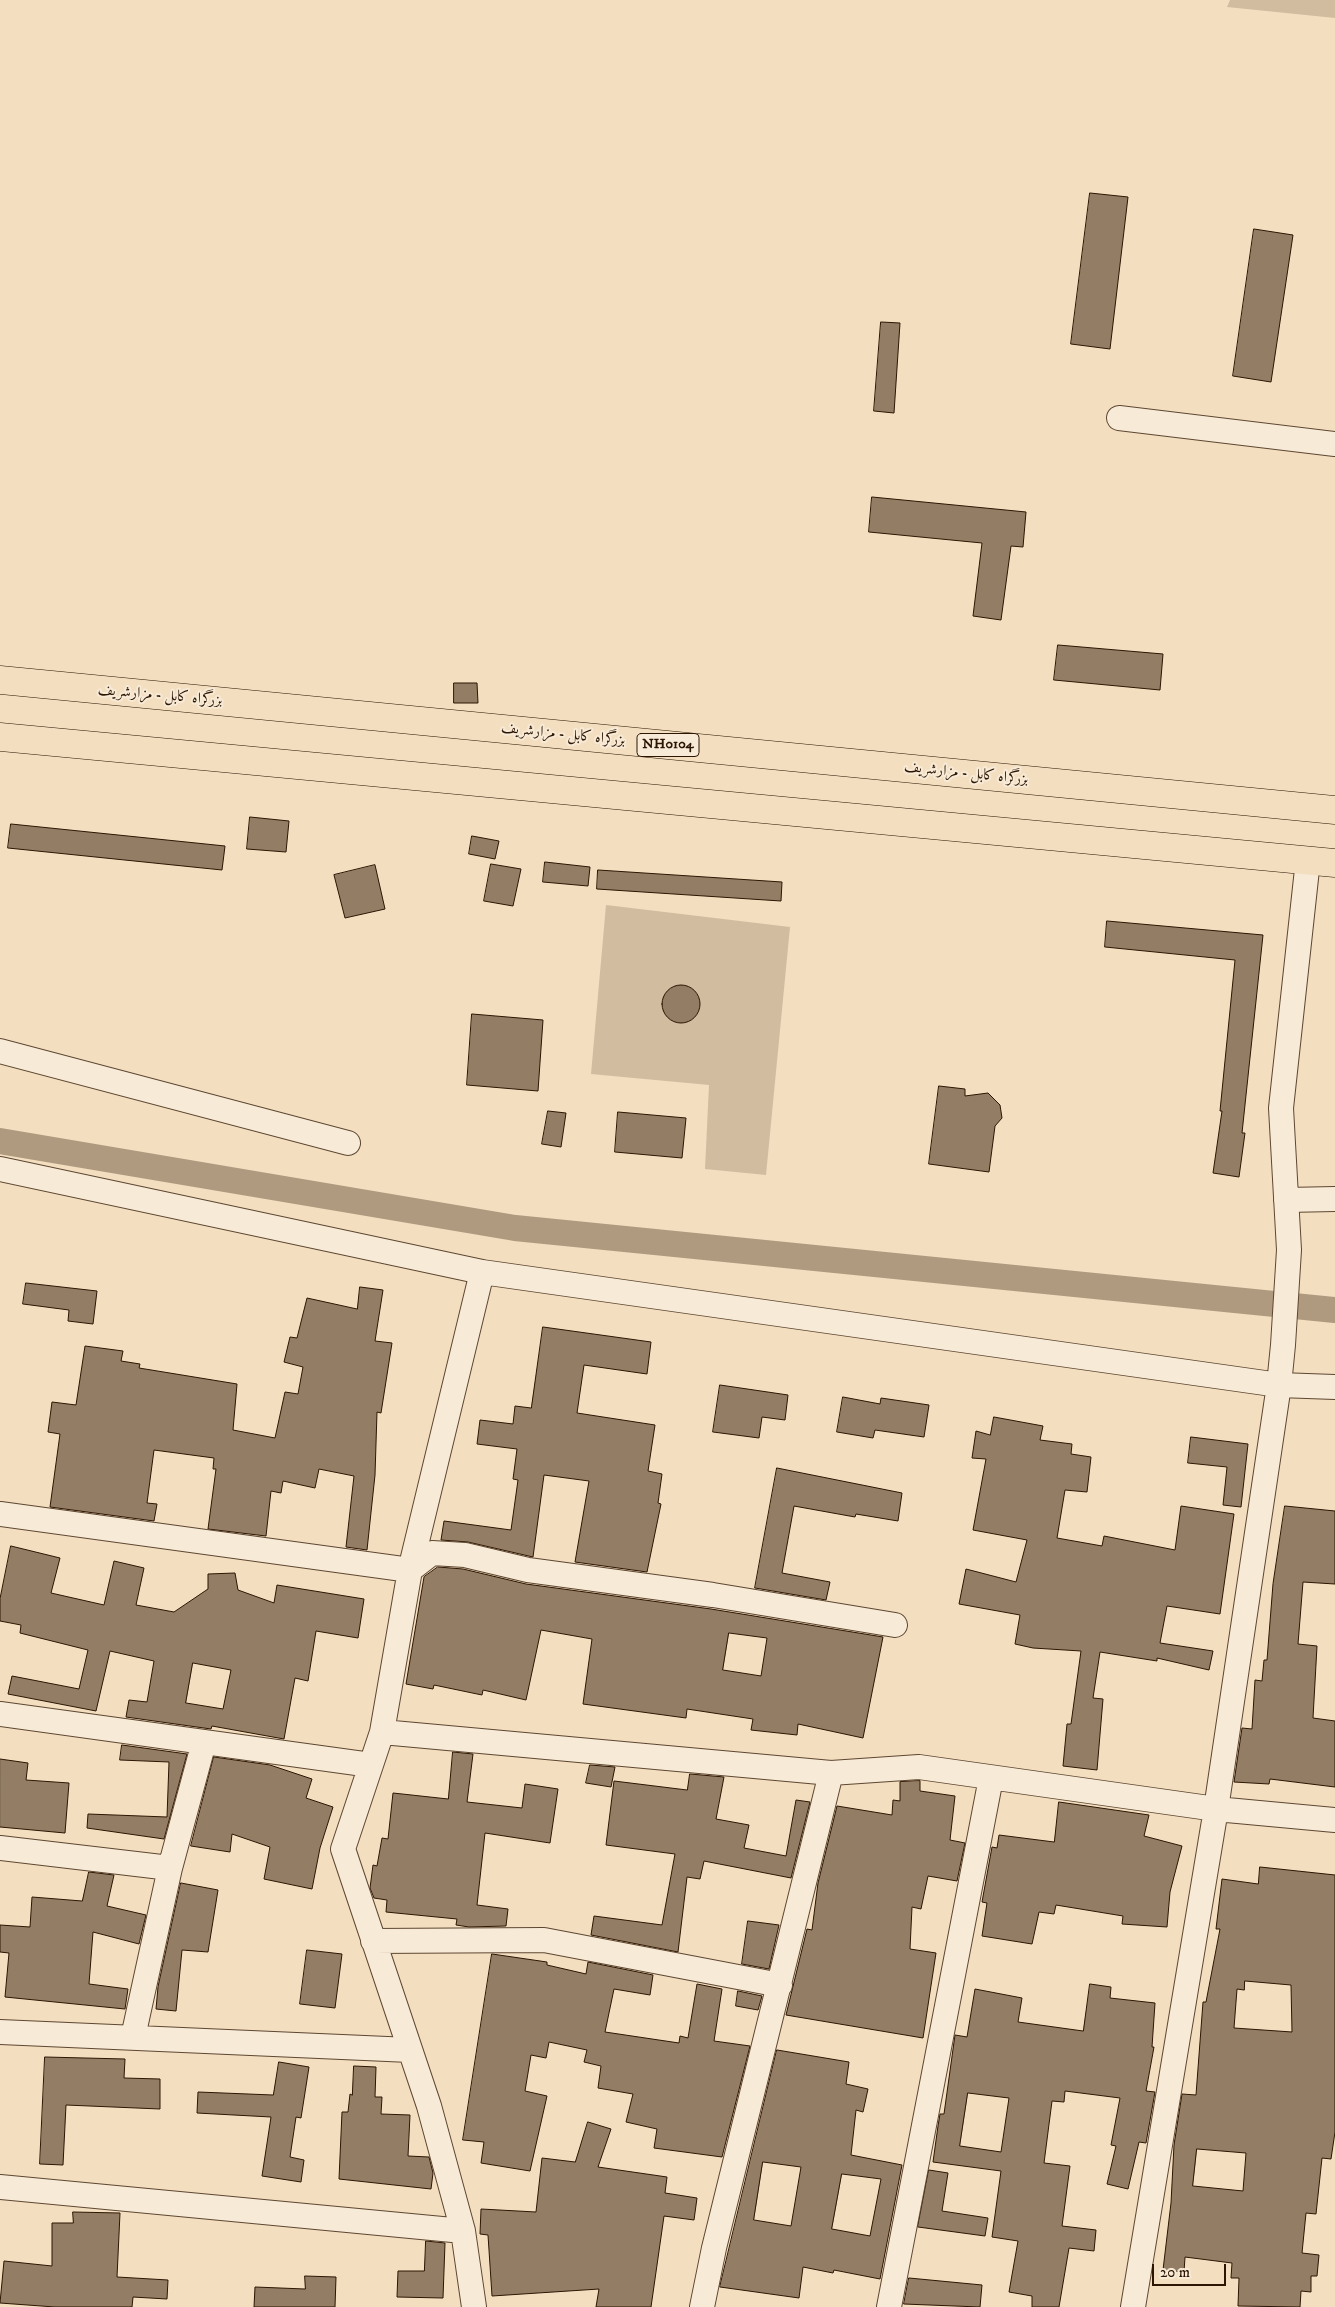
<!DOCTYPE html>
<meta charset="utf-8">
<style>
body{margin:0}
#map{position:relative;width:1335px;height:2307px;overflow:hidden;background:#f3dec0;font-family:"IM FELL DW Pica",serif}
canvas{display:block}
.scale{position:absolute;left:1152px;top:2264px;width:74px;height:22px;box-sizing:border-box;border:2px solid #2c1502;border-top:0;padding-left:6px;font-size:15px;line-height:18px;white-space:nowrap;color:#2c1502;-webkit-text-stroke:4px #f7ead6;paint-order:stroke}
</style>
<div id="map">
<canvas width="1335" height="2307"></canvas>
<div class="scale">20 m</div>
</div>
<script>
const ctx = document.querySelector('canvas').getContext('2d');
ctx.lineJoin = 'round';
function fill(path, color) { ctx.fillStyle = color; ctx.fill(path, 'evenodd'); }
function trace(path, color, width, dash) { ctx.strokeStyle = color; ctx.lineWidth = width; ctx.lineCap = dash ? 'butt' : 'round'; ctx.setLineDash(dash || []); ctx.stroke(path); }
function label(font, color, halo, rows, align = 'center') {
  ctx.font = font + ' "IM FELL DW Pica",Amiri,serif'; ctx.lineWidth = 4; ctx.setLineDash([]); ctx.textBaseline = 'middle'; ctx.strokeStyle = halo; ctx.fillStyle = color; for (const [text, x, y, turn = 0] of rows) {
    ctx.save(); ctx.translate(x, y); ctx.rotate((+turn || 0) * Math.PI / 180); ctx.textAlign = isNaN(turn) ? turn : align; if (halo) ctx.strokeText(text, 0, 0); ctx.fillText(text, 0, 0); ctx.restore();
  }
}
const green = new Path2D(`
 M1230,0H1335V18L1227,7Z
 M606,905L790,927L766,1175L705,1169L709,1085L591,1074Z`);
const canal = new Path2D(`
 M0,1141L515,1228L1335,1310`);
const building = new Path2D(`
 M1090,193L1128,197L1110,349L1071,344Z
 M1254,229L1293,235L1271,382L1233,376Z
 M881,322L900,323L894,413L874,411Z
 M872,497L1026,512L1023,547L1011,546L1001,620L973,616L982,543L869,532Z
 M1058,645L1163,654L1160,690L1054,680Z
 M454,683H477L478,703H454Z
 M250,817L289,821L286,852L247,849Z
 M11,824L225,846L222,870L8,848Z
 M472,836L499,841L495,859L469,854Z
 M545,862L590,867L588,886L543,882Z
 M491,864L521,869L513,906L484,901Z
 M375,865L385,909L345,918L334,875Z
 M598,870L782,882L781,901L597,889Z
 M1107,921L1263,935L1242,1133H1245L1239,1177L1213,1173L1222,1111H1220L1235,960L1105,947Z
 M662 1004a19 19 0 1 1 38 0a19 19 0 1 1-38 0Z
 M472,1014L543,1020L538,1091L467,1085Z
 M939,1086L965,1089V1096L988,1093L1000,1105L1002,1118L995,1126L989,1172L929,1164Z
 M548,1111L566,1113L561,1147L542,1144Z
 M618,1112L686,1118L682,1158L615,1152Z
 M26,1283L97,1291L93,1324L68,1321L69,1310L23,1304Z
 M360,1287L383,1290L375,1341L392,1343L381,1413L377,1412L375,1475L367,1550L346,1547L354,1476L319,1469L315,1488L283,1481L281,1493L271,1491L266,1536L208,1529L216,1469H213L214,1458L154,1450L147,1503L157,1504L154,1521L50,1507L60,1434L48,1432L52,1402L76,1405L85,1346L123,1351L121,1361L140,1364L139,1368L237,1384L233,1430L275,1438L285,1392L298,1394L303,1367L284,1362L290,1337L297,1338L307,1298L357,1309Z
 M543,1327L651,1342L647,1374L584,1365L577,1413L655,1425L648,1471L662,1474L658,1503L661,1504L647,1572L575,1562L589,1481L544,1475L533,1557L468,1542L441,1540L444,1521L511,1530L518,1480L513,1479L517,1449L477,1444L480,1420L513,1424L515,1406L531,1408Z
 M720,1385L788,1395L785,1420L762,1417L759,1438L713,1432Z
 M843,1397L880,1404L881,1398L929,1405L924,1437L875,1430L873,1438L837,1432Z
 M994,1417L1043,1426L1040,1440L1072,1444L1071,1454L1091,1457L1087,1492L1065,1490L1057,1538L1102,1546L1104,1536L1175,1550L1181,1506L1234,1514L1220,1614L1167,1606L1160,1643L1213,1651L1209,1670L1157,1658V1661L1100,1652L1093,1698L1103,1699L1097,1770L1063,1766L1067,1724H1071L1081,1651L1033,1648L1015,1644L1020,1615L959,1604L966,1569L1016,1582L1027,1540L973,1530L986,1459L972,1458L976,1431L990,1435Z
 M1191,1437L1248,1444L1241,1507L1223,1505L1227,1467L1188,1463Z
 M777,1468L902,1493L898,1521L856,1514L855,1517L794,1506L782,1573L830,1582L826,1600L755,1588Z
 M1285,1506L1335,1511V1584L1303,1582L1298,1644L1317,1646L1313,1718L1335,1721V1787L1270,1779L1269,1784L1234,1782L1242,1728L1252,1729L1255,1680L1262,1681L1264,1660H1267L1273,1584Z
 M11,1546L60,1558L51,1593L104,1605L114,1561L144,1568L136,1605L174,1612L208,1589V1574L235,1573L238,1590L274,1603L277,1585L364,1599L358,1638L316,1631L308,1681L295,1678L284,1739L212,1726L211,1729L126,1717L129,1700L147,1702L154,1661L110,1651L96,1711L8,1694L12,1676L79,1689L88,1650L20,1633L21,1625L0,1621V1599ZM193,1663L231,1670L223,1709L186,1703Z
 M438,1567L463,1569L526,1584L711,1609L883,1637L863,1738L798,1724L797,1735L751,1730L753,1719L687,1709L686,1718L583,1704L592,1639L541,1630L526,1700L483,1690L482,1695L434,1685L433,1689L406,1684L424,1577ZM729,1633L767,1638L761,1676L723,1670Z
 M122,1745L187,1754L164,1839L87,1828L88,1814L167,1817L169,1762L120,1760Z
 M453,1752L473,1754L467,1802L522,1808L525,1784L558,1789L550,1843L485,1833L477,1905L508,1909L506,1926L469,1927L456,1925L457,1919L386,1912L387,1900L374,1898L370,1888L373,1865L377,1866L382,1838L388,1839L393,1793L448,1799Z
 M214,1757L270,1765L312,1779L306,1798L333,1807L320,1848L312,1889L264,1879L270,1847L232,1834L230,1852L191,1846Z
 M0,1759L28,1763L26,1780L69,1783L65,1833L0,1827Z
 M590,1765L615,1767L611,1787L586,1783Z
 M690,1774L724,1777L716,1819L749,1825L744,1848L786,1856L796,1800L810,1802L791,1878L704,1861L700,1879L687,1877L678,1952L591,1935L594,1916L662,1925L675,1854L606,1845L614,1781L687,1790Z
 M920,1781V1791L955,1796L950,1840L965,1843L957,1881L928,1876L921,1909L912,1907L910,1949L936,1953L923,2038L786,2015L807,1929L812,1930L818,1883L837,1806L892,1815L893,1800L900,1801V1782Z
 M1059,1802L1149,1815L1144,1836L1182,1846L1170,1892L1167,1927L1122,1924L1123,1916L1056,1905L1054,1914L1039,1912L1032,1944L982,1936L987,1903L982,1902L992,1847L997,1848L999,1835L1054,1842Z
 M1260,1867L1335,1875V2132L1331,2159L1322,2158L1316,2214L1306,2213L1302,2253L1319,2255L1317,2276H1311V2292L1301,2291L1300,2307L1238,2306L1239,2278H1231L1232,2263L1185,2257L1184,2272L1163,2270L1171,2203L1174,2145L1182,2094L1196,2095L1203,2002H1206L1220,1929H1216L1222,1879L1258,1884ZM1245,1981L1291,1985L1292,2032L1234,2028L1237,1989L1244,1990ZM1197,2149L1246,2153L1243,2191L1193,2186Z
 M89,1872L114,1875L107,1906L146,1915L139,1944L93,1932L89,1984L128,1989L125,2009L5,1997L9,1953L0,1952V1925L30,1927L32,1897L82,1901Z
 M181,1883L218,1890L208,1952L182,1950L176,2011L156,2009L158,1987Z
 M748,1921L779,1925L769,1969L742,1964Z
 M307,1950L342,1954L335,2008L300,2004Z
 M492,1954L547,1962V1965L586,1974L588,1962L653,1975L650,1995L614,1989L605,2032L679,2043L680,2036L688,2038L697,1984L722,1989L714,2041L750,2046L722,2157L654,2148L657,2129L626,2122L633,2094L598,2088L601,2066L584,2062L587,2050L549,2042L546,2058L531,2055L525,2091L547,2096L530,2171L481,2163L484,2142L463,2140Z
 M1090,1984L1111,1987L1110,1998L1155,2003L1152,2047H1154L1146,2091L1155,2092L1146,2143L1139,2142L1128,2189L1107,2184L1116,2146L1111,2145L1120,2098L1065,2091L1064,2102L1052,2101L1044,2163L1070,2166L1062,2226L1096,2230L1094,2251L1069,2248L1059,2307H1032V2296L1009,2292L1018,2241L992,2237L1001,2171L933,2162L938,2126L940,2114H944L955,2035L967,2037L975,1989L1022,1998L1018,2022L1083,2031ZM968,2093L1009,2098L1001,2152L960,2146Z
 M738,1991L762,1996L758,2010L736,2006Z
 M777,2050L849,2062L846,2084L868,2089L863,2112L856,2110L851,2155L902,2165L880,2279L834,2270L833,2273L803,2267L799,2298L720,2287ZM763,2162L801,2167L791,2226L754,2220ZM842,2174L881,2179L870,2236L832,2229Z
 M45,2057L125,2059L124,2078L160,2079V2109L66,2105L63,2165L40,2164Z
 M279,2062L309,2067L301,2118L296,2117L290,2157L304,2160L301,2182L262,2176L271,2117L197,2113L198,2092L273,2095Z
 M354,2066L376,2067L375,2097H382L381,2114L410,2115L408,2156L429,2157L433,2173L431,2189L339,2179L342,2112H348L350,2094L352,2095Z
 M588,2122L611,2129L598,2167L667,2177L665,2193L697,2198L694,2220L664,2216L651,2307H596L599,2289L492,2296L488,2235L480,2234L481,2209L536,2212L542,2158L575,2162Z
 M929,2170L948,2173L942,2211L988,2218L985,2236L918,2227Z
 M73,2212L120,2213L117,2277L168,2280L167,2299L133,2297L132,2307H55L0,2303L4,2261L52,2266V2223H73Z
 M426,2241L445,2243L443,2298L397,2297L398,2271H424Z
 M305,2276L336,2277L335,2307H254L255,2287L305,2289Z
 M909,2278L982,2285L980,2307L904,2304Z`);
const minor = new Path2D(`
 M1119,418L1335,444
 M0,1051L348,1143
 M0,1169L482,1272L1279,1385L1335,1387
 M1286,1200L1335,1199
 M0,1514L410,1570L432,1553L465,1555L528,1570L713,1595L895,1625
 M0,1714L371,1765
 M382,1732L831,1773L919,1767L1216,1809L1335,1820
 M0,1848L170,1868
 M373,1941L544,1940L780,1985
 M0,2032L410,2050
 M133,2037L170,1868L204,1742
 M0,2187L463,2231
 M474,2307L463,2231L429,2106L343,1849L382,1732L410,1570L482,1272
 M702,2307L714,2248L831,1773
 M889,2307L991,1778
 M1133,2307L1216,1809L1279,1385L1283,1345L1289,1250L1281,1108L1308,860`);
const highway = new Path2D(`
 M0,680L1335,810
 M0,737L1335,863`);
const shields = [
 [668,745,62]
];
const shieldNames = [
 ["NH0104",668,745]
];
const streetNames = [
 ["بزرگراه کابل - مزارشریف",160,696,5],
 ["بزرگراه کابل - مزارشریف",563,735,6],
 ["بزرگراه کابل - مزارشریف",966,774,6]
];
fill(green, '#d1bca0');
trace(canal, '#af9a7f', 26);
fill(building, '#937e65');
trace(building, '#2c1502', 1);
trace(minor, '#5e4732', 26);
trace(highway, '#2c1502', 29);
trace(minor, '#f7ead6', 24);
trace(highway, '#f3dec0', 28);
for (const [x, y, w] of shields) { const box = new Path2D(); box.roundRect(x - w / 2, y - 11.5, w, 23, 4); ctx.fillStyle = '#f7ead6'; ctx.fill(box); trace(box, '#2c1502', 1); }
label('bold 14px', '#2c1502', null, shieldNames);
label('15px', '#2c1502', '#f7ead6', streetNames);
</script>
